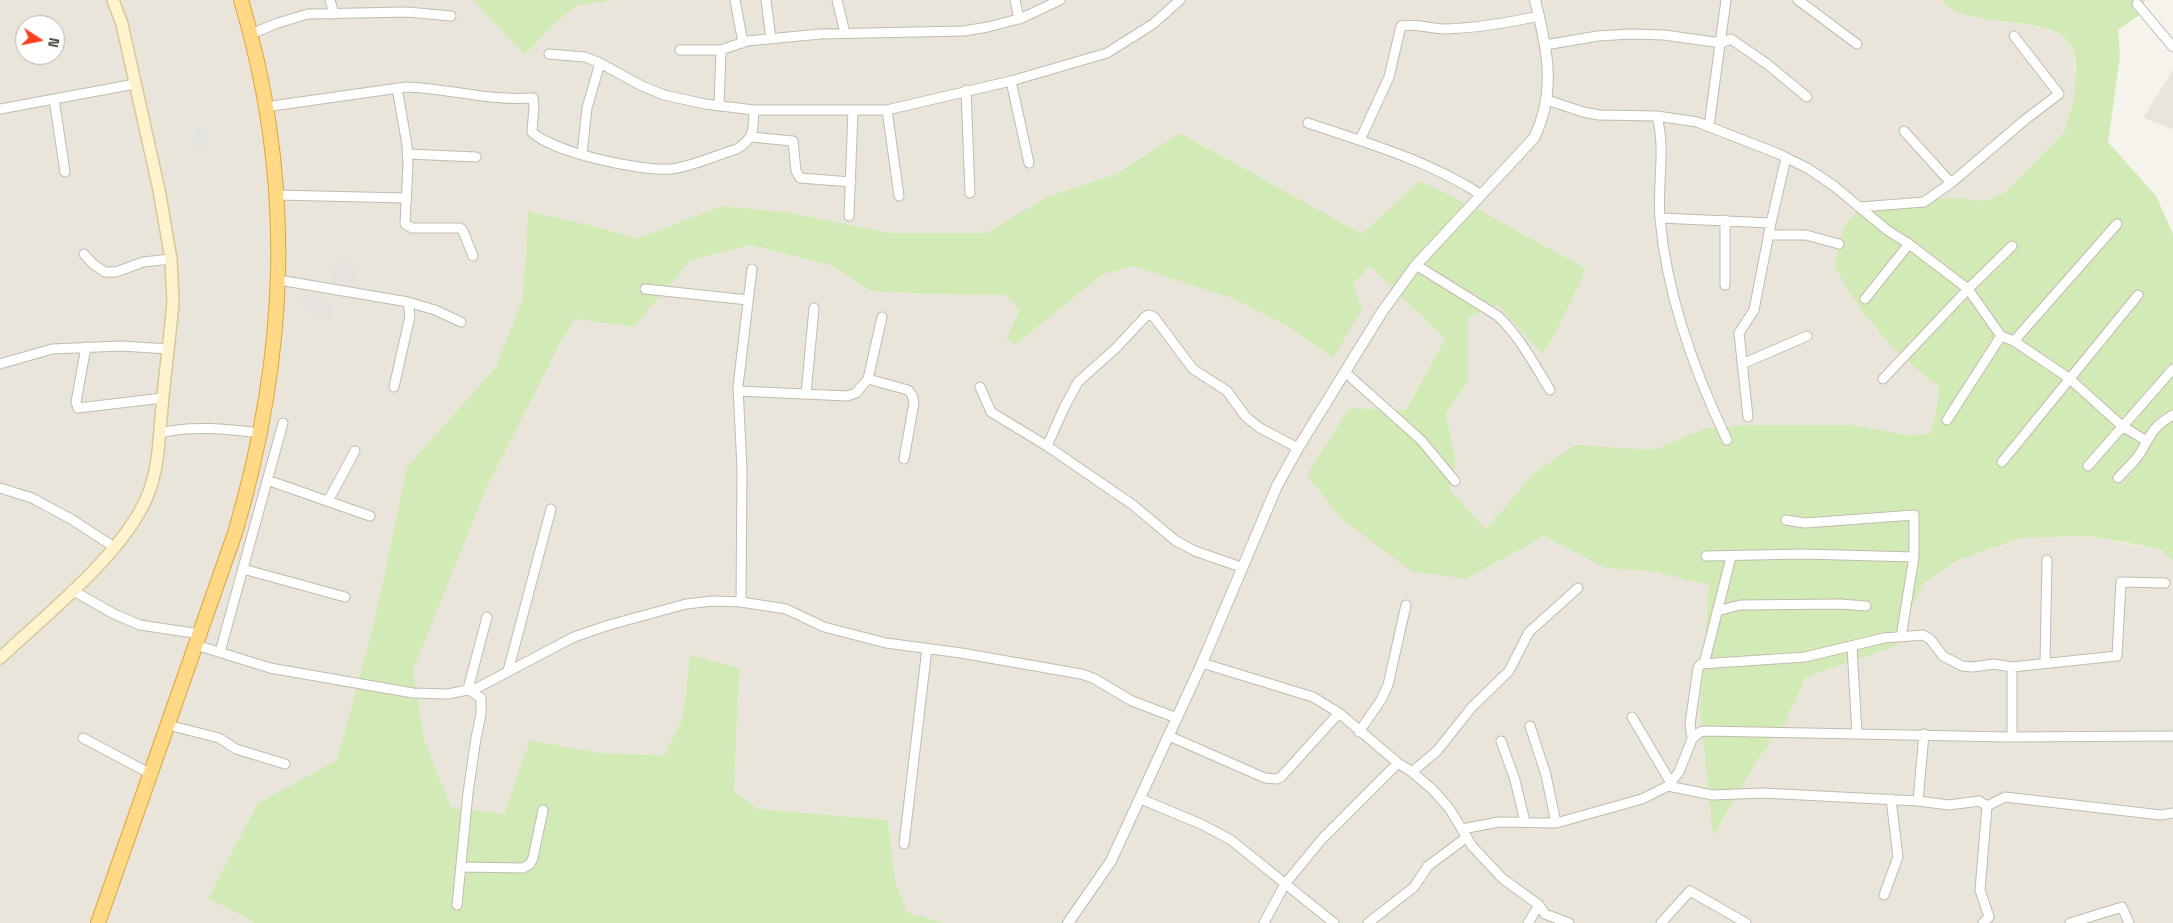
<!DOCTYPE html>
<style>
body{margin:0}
#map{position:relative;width:2173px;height:923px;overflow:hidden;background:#f6f3ec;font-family:"Space Grotesk",sans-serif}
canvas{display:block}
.north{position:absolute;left:15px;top:15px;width:50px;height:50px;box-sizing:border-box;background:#fff;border:1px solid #b7b4b0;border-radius:50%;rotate:101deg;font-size:14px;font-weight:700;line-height:20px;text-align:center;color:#4b4439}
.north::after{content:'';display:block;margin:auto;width:18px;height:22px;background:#fc3f1d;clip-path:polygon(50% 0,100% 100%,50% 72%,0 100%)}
</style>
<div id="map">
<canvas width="2173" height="923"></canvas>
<div class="north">N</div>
</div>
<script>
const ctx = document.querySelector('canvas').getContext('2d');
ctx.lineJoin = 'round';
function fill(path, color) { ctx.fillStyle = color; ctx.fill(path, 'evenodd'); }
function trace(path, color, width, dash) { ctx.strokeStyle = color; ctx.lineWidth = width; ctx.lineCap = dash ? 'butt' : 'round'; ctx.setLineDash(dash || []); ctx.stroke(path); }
const residential = new Path2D(`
 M0,0H473L525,55L552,25L577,6L614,0H1942L1945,5L1961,13L2043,28L2059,34L2073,48L2076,81L2074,97L2065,131L2007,191L1987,201L1954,198L1843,229L1834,266L1844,283L1876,330L1909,363L1939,387L1937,407L1930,434L1906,435L1854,425H1747L1706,428L1653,450L1575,446L1533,474L1486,529L1450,490L1456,461L1446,414L1468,381V318L1498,305L1543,353L1554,336L1585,269L1362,234L1180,133L1116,174L1046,197L988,233H890L786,212L721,206L637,239L598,227L528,211L523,298L495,368L407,467L373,627L337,760L258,803L209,898L255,923H0ZM25,25H55V55H25Z
 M2173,70V129L2143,118Z
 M751,245L832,266L871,291L923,294L1006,295L1020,310L1006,338L1015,345L1102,275L1133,266L1234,299L1289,327L1333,358L1353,284L1370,266L1445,339L1406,410L1349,408L1466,579L1544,536L1607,568L1650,571L1709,585L1700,709L1714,836L1756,762L1785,722L1806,677L1852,661L1904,623L1923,584L1958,560L2023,538L2085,536L2162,550L2173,562V923H945L908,914L895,882L888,820L758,809L734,790L738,668L690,656L683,716L666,755L600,753L530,740L504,814L451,807L425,742L413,670L487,487L560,344L575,319L634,327L691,260Z`);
const industrial = new Path2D(`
 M337,259L358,264L353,288L329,283Z
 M303,294L337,303L329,321L300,307Z`);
const green = new Path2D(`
 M473,0H614L577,6L552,25L525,55Z
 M1942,0H2145L2138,16L2118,30L2120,56L2108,142L2156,196L2173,234V562L2162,550L2124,542L2085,536L2022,538L1958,560L1923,584L1904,623L1896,646L1806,677L1785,722L1756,762L1713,837L1700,709L1709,585L1650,571L1606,568L1544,536L1466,579L1411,571L1342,519L1307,475L1349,408L1406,410L1445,339L1370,266L1353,284L1362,309L1333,358L1289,327L1234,299L1133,266L1102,275L1015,345L1006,338L1020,310L1006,295L923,294L871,291L832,266L751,245L691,260L634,327L575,319L560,344L487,487L413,670L425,742L451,807L504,814L530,740L600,753L665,755L683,716L690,655L739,668L734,791L758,809L888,820L895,882L908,913L945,923H255L208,898L258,803L337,760L373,627L407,467L495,368L523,298L528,211L598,227L637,239L721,206L786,212L890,233H987L1046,197L1116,174L1180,133L1362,234L1420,181L1477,209L1586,269L1554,336L1542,354L1498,305L1468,318V381L1446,414L1456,461L1450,490L1486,529L1533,474L1575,445L1653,450L1706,428L1747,425H1854L1906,435L1930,434L1937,407L1939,387C1917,370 1895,352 1877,330C1861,311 1847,288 1834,266L1843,229L1863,204L1954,198L1987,201L2007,191L2065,131L2074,97L2076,66L2073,48C2069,44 2065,38 2059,34C2033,17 1957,26 1942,0Z`);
const parking = new Path2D(`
 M208,126L209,146L195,148V135L198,127Z`);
const minor = new Path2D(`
 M330,0L334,14
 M735,0L743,43
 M766,0L771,39
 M837,0L845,33
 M1015,0L1019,19
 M1798,0L1857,44
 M2137,4L2173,47
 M251,34L278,23L308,14L407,12L451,16
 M1545,45L1598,36L1631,34L1664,35L1721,43L1731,39L1767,64L1807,97
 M680,50H721L747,41L820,34L964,31L988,27L1022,18L1060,0
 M549,54L585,57L600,63L640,85L664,95L705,104L754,110H887L1011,81L1107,53L1153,24L1180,0
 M1011,81L1029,163
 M397,88L407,145L408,166L405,224L412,228H460L463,231L473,256
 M966,90L970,193
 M54,99L65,172
 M1547,100L1583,112L1599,115L1657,116L1697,122L1779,154L1809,169L1834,186L1887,230L1909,244L1968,289L2001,336L2014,341L2070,379L2122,426L2145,440
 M719,106L721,50
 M265,107L406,87C447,88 487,101 529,98H533L534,106L532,132C552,152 642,172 671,169C691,167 717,155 737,149C755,137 753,130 754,110
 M0,109L135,84
 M887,110L899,196
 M1657,116C1666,151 1657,184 1660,219C1667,296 1694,371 1727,440
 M1308,123C1367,143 1427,160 1480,194
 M1709,126L1726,0
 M1904,131L1951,183
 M751,137L793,141L796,171L800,178L851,182
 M1360,140L1389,77L1401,26C1415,23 1431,29 1445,29C1477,28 1507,23 1539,16
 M407,154L476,157
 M582,154L587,108L600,63
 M277,195L405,198
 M1860,207L1924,202L1951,183L2026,119L2059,94L2014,36
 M849,216L853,110
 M1660,218L1771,223
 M1725,220V285
 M1768,235H1806L1839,244
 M84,254L93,264L105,272H116L143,262L171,259
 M1416,265L1498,316C1520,337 1534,364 1550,390
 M279,280L408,302L410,316L394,387
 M645,289L748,300
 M1865,299L1909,244
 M408,302L435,310L461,322
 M2014,341L2117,224
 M86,347L76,402L78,408L163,398
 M0,364L52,349L121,346L168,349
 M1742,364L1807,336
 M1346,373L1421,440L1455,481
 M868,379L908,390L912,395L914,403L904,459
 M1883,379L1968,289L2012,246
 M980,387L991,412L1047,446L1133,505L1176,541L1195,551L1241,567
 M738,391L847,396L856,393L868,379L882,317
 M806,394L814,308
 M1748,417L1739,333L1754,310L1771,223L1786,158
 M1947,420L2001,336
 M160,433C191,425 229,429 260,433
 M1047,446L1064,408L1078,382L1116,348L1146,316L1149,315L1154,317L1193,369L1227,391L1246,417L1260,428L1298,448
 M2002,462L2138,295
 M2088,466L2173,369
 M2118,478C2126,469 2137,460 2142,450C2152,432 2154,426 2173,415
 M267,480L370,516
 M0,488L32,498L71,519L114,547
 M328,501L355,451
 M1786,520L1805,523L1914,515V557L1901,637
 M1706,556L1803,554L1914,557
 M243,569L345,597
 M72,590L114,614L140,625L200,634
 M741,602L742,469L738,386L752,269
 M1717,611L1740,605L1840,604L1866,606
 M196,645L270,668L413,693L448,694L477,688L574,637L609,625L686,604L713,601L741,602L786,609L824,627L886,643L961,653L1081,674L1093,678L1132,701L1177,718
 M1852,647L1857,733
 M220,652L283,423
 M2045,662L2047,560
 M1202,663L1313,697L1339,713L1398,763L1412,772L1432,789L1449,808L1472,846L1503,879L1539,905L1545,914L1569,923
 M1704,664L1731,557
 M2012,667V736
 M508,671L551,509
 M1632,717L1671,783
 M168,725L219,738L236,749L285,764
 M1530,726L1546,775L1556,823
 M1359,732L1381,700L1388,685L1406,605
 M1169,736L1265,778L1276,779L1281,777L1339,713
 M83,738L151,774
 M1692,739L1690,724L1698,668L1701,664L1805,657L1884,638L1923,635L1930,639L1943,656L1962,666L1972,667L1994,664L2012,667L2117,656L2121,582L2165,583
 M1501,741L1515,780L1525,822
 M1412,772L1437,751L1472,707L1509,671L1529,632L1578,588
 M1668,786L1712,795L1763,793L1918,801L1949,805L1979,801L1987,806L1980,890L1989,917L1983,923
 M1141,799L1203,825L1231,840L1334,923
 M1918,801L1924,734
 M1987,806L2005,797L2161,815L2173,813
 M1462,829L1499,822L1556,823L1642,799L1668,786L1679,772L1692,739L1700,732L1705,731L2008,737L2173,736
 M904,844L927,648
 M461,867L523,868L530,864L533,858L543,810
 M1884,895L1898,857L1891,799
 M457,905L468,793L476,738L481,714V698L468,689L487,617
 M1264,923L1285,884L1322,839L1398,763
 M1368,923L1414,887L1428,866L1467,837
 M1528,923L1539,905
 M1661,923L1690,891L1746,923
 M2070,923L2122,907L2129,923`);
const tertiary = new Path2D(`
 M1068,923L1111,861L1202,663L1277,486L1298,448L1382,312L1416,265L1534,138C1557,91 1547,48 1535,0`);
const secondary = new Path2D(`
 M0,658C46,615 123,554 147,497C159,469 159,437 162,407C165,372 170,337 173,302L171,259L159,190L122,24L113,0`);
const trunk = new Path2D(`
 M98,923L235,533C288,354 295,181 241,0`);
fill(residential, '#eae5da');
fill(industrial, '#e6e2dd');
fill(green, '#d2eab5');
fill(parking, '#e5e3e0');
trace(minor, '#c2bbae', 11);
trace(tertiary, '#c2bbae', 12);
trace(secondary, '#d6c79b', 14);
trace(trunk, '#e0a43c', 16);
trace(minor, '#fff', 9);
trace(tertiary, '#fff', 10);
trace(secondary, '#fff3cd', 11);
trace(trunk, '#ffd985', 14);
</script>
